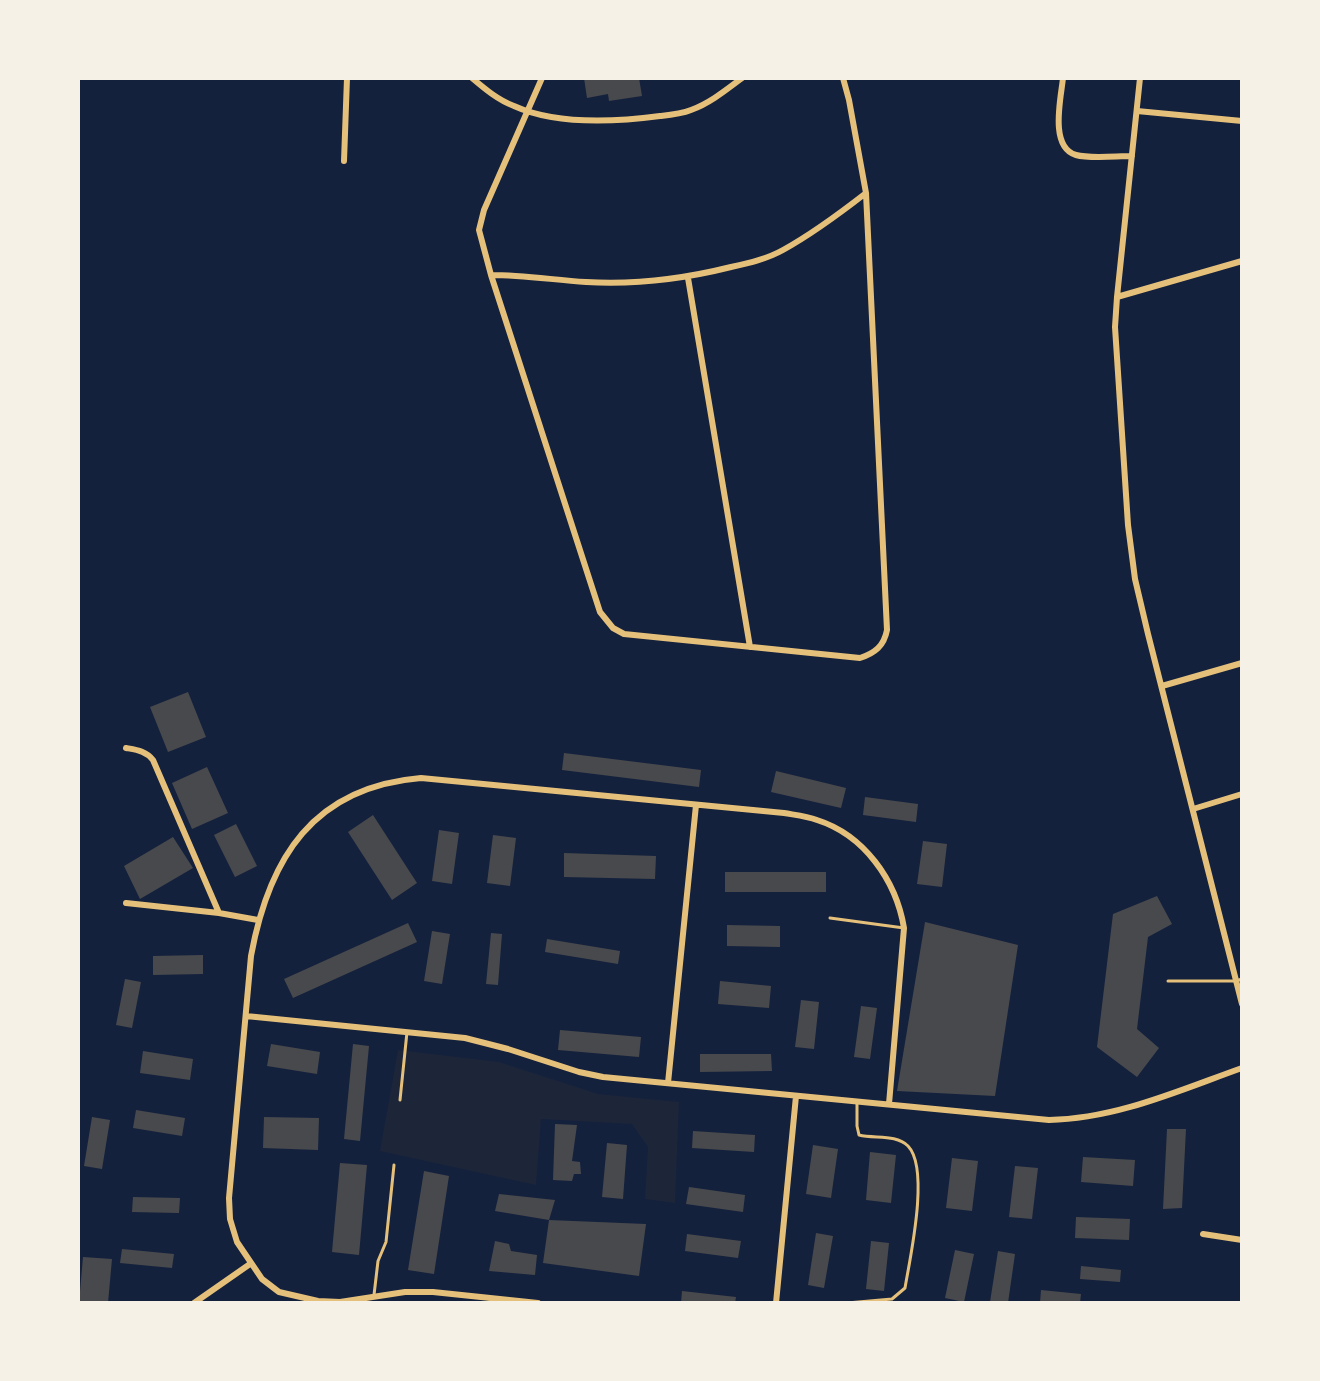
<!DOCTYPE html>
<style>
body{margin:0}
#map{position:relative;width:1320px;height:1381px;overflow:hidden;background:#14213d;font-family:Commissioner,sans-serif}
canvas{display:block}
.frame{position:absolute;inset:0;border:80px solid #f6f1e7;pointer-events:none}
</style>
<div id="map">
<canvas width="1320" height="1381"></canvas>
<div class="frame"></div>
</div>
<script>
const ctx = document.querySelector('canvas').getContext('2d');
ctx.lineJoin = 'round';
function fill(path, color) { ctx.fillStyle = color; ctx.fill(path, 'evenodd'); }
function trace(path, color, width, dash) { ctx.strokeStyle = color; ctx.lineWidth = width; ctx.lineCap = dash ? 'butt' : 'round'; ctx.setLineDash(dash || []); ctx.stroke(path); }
const green = new Path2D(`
 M398,1050L499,1062L598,1094L679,1102L675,1203L645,1199L648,1147L632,1124L541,1119L536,1185L380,1151Z`);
const building = new Path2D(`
 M584,78H639L642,96L609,101L608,94L587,98Z
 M188,692L206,737L168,752L150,707Z
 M564,753L701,770L699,787L562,770Z
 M207,767L228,813L192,829L172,783Z
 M776,771L846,788L841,808L771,792Z
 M865,797L918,804L916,822L863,815Z
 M373,815L417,883L392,900L348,832Z
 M236,824L257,866L235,877L214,835Z
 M439,830L459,833L452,884L432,881Z
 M493,835L516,838L510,886L487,883Z
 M173,837L193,868L140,899L124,866Z
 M923,841L947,844L942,887L917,884Z
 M564,853L656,856L655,879L564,877Z
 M725,872H826V892H725Z
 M1157,896L1172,924L1148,937L1137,1029L1159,1048L1137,1077L1097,1047L1113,914Z
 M925,922L1018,945L995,1096L897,1091Z
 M408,923L417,942L293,998L284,979Z
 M727,925L780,926V947L727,946Z
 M432,931L450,934L442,984L424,981Z
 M491,933L502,934L498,985L486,984Z
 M547,939L620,951L618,964L545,952Z
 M203,955V974L153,975V956Z
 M125,979L141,982L132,1028L116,1025Z
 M720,981L771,986L769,1008L718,1004Z
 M801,1000L819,1002L814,1049L795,1047Z
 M861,1006L877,1008L870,1059L854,1057Z
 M560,1030L641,1037L639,1057L558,1050Z
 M271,1044L320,1052L317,1074L267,1066Z
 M353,1044L369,1046L360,1141L344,1139Z
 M143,1051L193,1059L190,1080L140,1073Z
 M700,1054H771L772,1071L700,1072Z
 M136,1110L185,1118L182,1136L133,1128Z
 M92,1117L110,1120L102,1169L84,1166Z
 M264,1117L319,1118L318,1150L263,1148Z
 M555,1124L577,1125L572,1161L580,1162L581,1174H574L572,1181L553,1180Z
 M1167,1129H1186L1182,1208L1163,1209Z
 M693,1131L755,1135L754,1152L692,1148Z
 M607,1143L627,1145L623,1199L602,1197Z
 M813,1145L838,1149L831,1198L806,1194Z
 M870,1152L896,1155L891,1203L866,1200Z
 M1083,1157L1135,1160L1133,1186L1081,1182Z
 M952,1158L978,1161L972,1211L946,1208Z
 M340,1163L367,1165L359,1255L332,1252Z
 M1015,1166L1038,1168L1032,1219L1009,1217Z
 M424,1171L449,1176L434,1274L408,1270Z
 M689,1187L745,1195L743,1212L686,1204Z
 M499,1194L555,1200L549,1220L495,1211Z
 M133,1197L180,1198L179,1213L132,1212Z
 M1076,1217L1130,1219L1129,1240L1075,1238Z
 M549,1220L646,1224L639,1276L543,1263Z
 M816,1233L833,1236L824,1288L808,1285Z
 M687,1234L741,1241L738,1258L685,1251Z
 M495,1241L509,1244L511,1251L537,1255L535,1275L489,1271Z
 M871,1241L889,1243L884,1291L866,1289Z
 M122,1249L174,1254L172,1268L120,1263Z
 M955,1250L974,1254L964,1302L945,1298Z
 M998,1251L1015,1254L1008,1303L990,1302Z
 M83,1257L112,1259L108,1303H79Z
 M1081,1266L1121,1270L1120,1282L1080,1279Z
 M1041,1290L1081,1294L1080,1303H1040Z
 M682,1291L736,1297L735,1303H681Z`);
const service = new Path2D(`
 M830,918L904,928
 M1168,981H1236L1242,979
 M400,1100L407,1032
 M374,1295L378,1261L386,1242L394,1165
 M847,1303L892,1299L905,1288C910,1258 930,1169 908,1146C896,1134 875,1139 859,1135L857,1126V1102`);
const minor = new Path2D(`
 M472,78C485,89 498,100 514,106C556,125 615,122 660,116C670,115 681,114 691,110C710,103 726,90 742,78
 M542,78L484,210L479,230L491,275L600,612L613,628L624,634L860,658C875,653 884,646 887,630L866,193L849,100L843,78
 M1063,78C1061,98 1049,147 1076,155C1090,159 1116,156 1132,156
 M1140,78L1117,297L1115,327L1128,525L1135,579L1148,634L1242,1004
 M1137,111L1242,121
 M344,161L347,78
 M491,275C523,275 554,280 586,282C636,285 683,279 731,267C749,263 767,259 783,250C812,234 839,214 866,193
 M688,278L750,647
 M1117,297L1242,261
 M1162,686L1242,663
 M126,748C137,750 146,751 153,760L219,913
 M1193,809L1242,794
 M126,903L219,913L258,920
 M246,1016L465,1038L508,1049L579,1072L603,1077L1049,1120C1116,1119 1180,1090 1242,1068
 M668,1083L696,805
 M1203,1234L1242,1240
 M194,1303L250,1264
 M538,1303L433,1292H405L340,1302L318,1301L279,1292L262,1279L237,1242L230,1219L229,1198L251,956C269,858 313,787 421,778L784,813C795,815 806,816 817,820C864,835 896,880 904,928L889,1104
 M776,1303L796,1096`);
fill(green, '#1d2539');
fill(building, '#48494c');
trace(service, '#e5c07b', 3);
trace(minor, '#e5c07b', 6);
</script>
